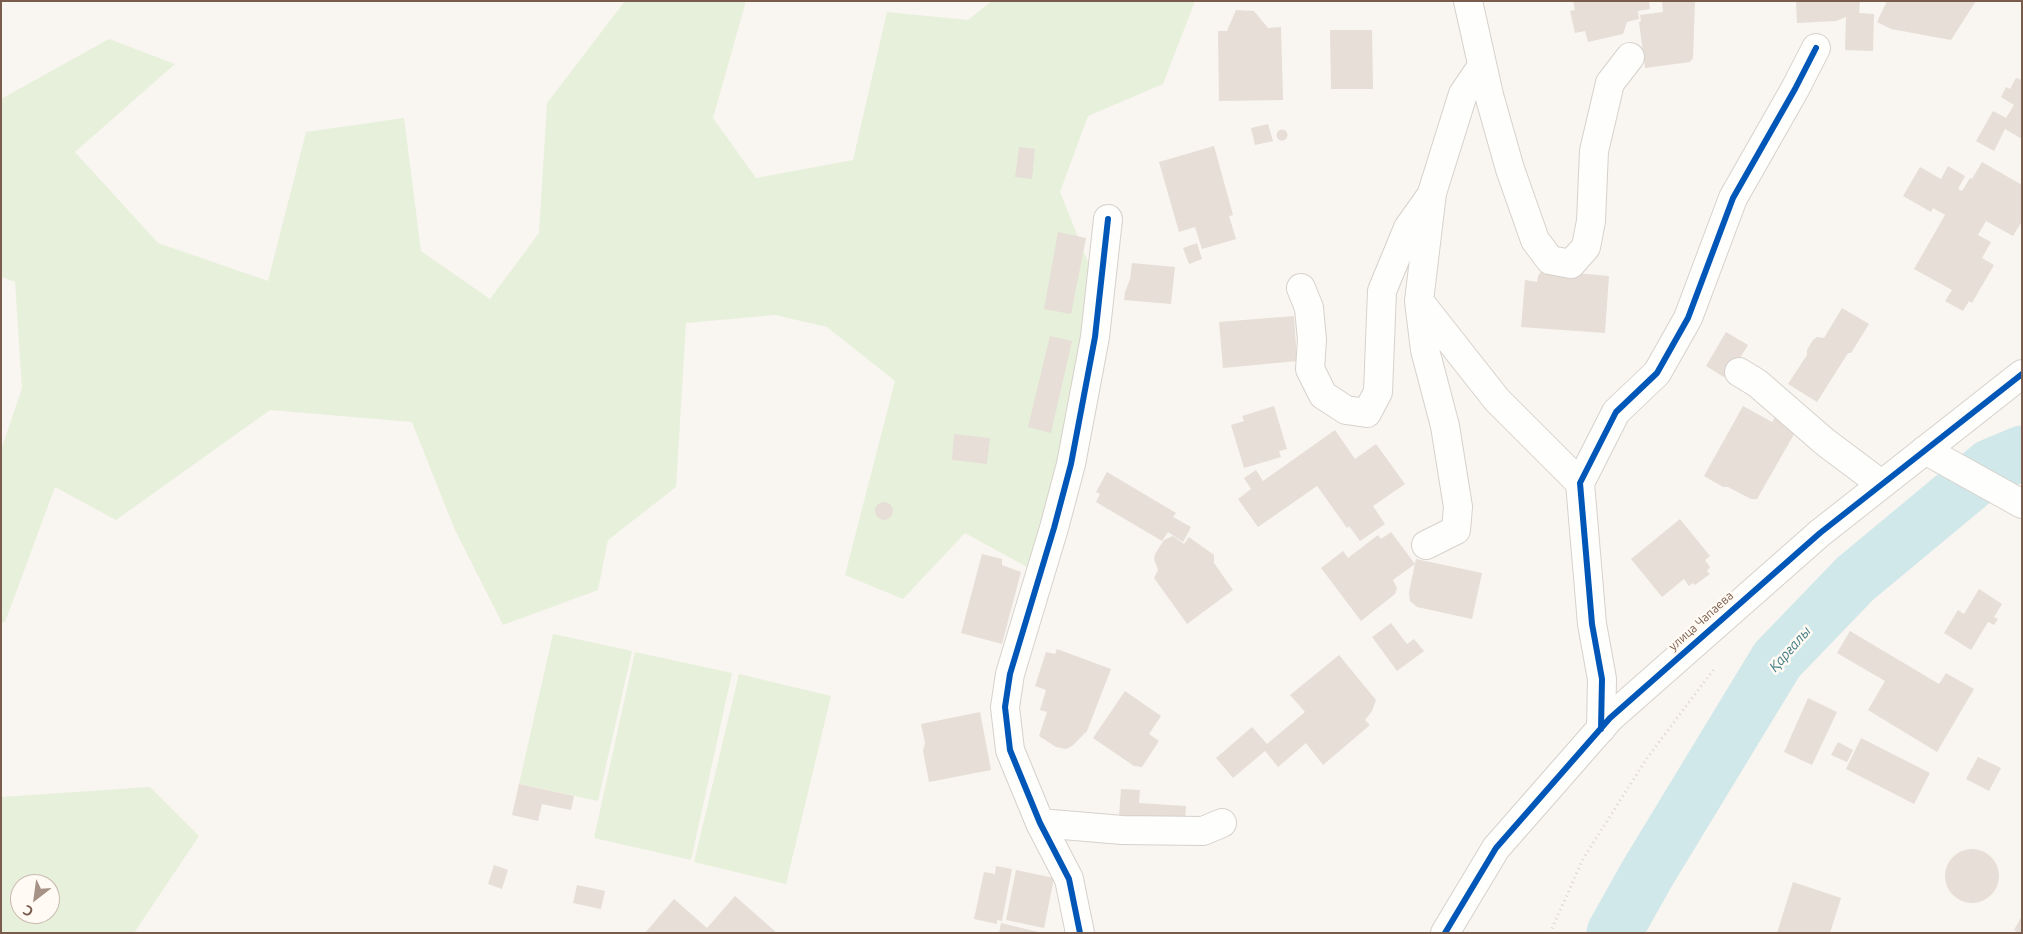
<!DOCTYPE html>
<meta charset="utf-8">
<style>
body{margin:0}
#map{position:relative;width:2023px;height:934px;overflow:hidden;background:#f9f5f0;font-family:Ubuntu,sans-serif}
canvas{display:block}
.frame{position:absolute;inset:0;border:2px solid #7a5c4d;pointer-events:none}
.north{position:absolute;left:10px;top:874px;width:50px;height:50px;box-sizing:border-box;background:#fffaf3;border:1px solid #cabbb1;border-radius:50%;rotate:210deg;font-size:14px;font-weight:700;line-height:20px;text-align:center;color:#7a5c4d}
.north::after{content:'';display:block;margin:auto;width:18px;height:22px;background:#a69286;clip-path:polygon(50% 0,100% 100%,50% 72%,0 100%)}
</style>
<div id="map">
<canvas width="2023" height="934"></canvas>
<div class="frame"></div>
<div class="north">С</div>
</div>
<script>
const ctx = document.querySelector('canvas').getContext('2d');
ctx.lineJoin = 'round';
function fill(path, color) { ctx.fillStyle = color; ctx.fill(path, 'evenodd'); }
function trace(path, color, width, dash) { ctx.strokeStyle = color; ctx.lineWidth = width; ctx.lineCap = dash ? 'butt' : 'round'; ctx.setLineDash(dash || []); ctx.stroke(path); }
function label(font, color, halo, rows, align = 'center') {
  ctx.font = font + ' Ubuntu,sans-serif'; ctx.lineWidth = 5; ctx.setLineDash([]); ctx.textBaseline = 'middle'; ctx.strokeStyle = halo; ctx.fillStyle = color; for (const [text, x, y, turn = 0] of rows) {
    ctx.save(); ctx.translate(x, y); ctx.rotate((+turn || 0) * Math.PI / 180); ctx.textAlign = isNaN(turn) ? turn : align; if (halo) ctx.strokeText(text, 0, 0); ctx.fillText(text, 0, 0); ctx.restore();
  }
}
const green = new Path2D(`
 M625,1H746L713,118L756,178L853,160L887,12L968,20L992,1H1195L1163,84L1088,116L1060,192L1100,292L1040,574L965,533L903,599L845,575L895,381L827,327L775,315L686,323L676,487L608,540L598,590L503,625L455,530L412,422L270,410L116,520L55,487L5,622L1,623V450L22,388L15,282L1,277V99L109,39L175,64L75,152L158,243L268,281L306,132L404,118L421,251L490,299L539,233L547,103Z
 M553,634L632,651L598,801L519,784Z
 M635,652L732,673L691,860L594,838Z
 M739,674L831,696L786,884L694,862Z
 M150,787L199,836L134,933H1V797ZM20,884H50V914H20Z`);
const river = new Path2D(`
 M1614,933L1647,874L1777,660L1855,579L1991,466L2022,453`);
const building = new Path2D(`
 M1573,1H1649L1650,9L1638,11L1639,19L1627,22L1623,34L1588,42L1585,31L1575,33L1570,11L1575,10Z
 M1662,1H1695L1693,58L1690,62L1645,68L1639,22L1641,21L1640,15L1663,12Z
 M1796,1H1860L1859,13L1874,14L1873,51L1845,50L1846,17L1836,21L1797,23Z
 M1887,1H1976L1951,40L1891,29L1877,22Z
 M1236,10L1254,11L1268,28L1281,27L1283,100L1219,101L1218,31H1227Z
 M1330,30H1372L1373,89H1331Z
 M2016,78L2022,80V139L2005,129L1994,151L1976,141L1993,111L2006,118L2014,105L2001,97L2006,87L2010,89Z
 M1268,124L1273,141L1255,145L1251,128Z
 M1276.5 135a5.5 5.5 0 1 1 11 0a5.5 5.5 0 1 1-11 0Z
 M1214,146L1233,215L1229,216L1236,239L1202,249L1195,227L1179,232L1159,162Z
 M1019,147L1035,149L1032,179L1015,177Z
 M1982,162L2022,185V221L2013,236L1986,221L1978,235L1991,242L1982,258L1994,265L1972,303L1969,301L1963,311L1945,301L1952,290L1914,269L1945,215L1933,208L1931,212L1903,196L1920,167L1941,179L1948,166L1965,176L1958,189L1962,191L1970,178L1972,179Z
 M1058,232L1086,238L1071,314L1044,309Z
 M1197,243L1202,259L1189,264L1183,248Z
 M1132,263L1175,267L1171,304L1124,300L1125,292L1130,279Z
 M1542,270L1609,276L1605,333L1521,327L1525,280L1537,282L1538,276Z
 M1842,308L1869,324L1851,353H1848L1817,402L1788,384L1807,355V350L1813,340L1817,337L1824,338Z
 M1294,316L1297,361L1223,368L1219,322Z
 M1726,332L1748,345L1727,379L1706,366Z
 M1050,336L1072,341L1051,433L1028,427Z
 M1274,406L1287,449L1279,451L1281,457L1244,468L1231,425L1244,421L1242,416Z
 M1743,406L1772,422L1775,417L1797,429L1757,499H1751L1728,487H1723L1704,476Z
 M1335,430L1355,459L1376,444L1405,484L1373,506L1385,524L1360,541L1349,526L1347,528L1317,486L1258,527L1238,499L1251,489L1244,478L1256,470L1263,481Z
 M954,434L990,438L987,464L952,460Z
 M1107,472L1176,513L1173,517L1191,527L1183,542L1168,532L1162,541L1096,502L1100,494L1096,492Z
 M875 511a9 9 0 1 1 18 0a9 9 0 1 1-18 0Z
 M1680,519L1710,556L1705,560L1710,567L1707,571L1710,574L1695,585L1693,583L1689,586L1684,579L1662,597L1631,559Z
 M1391,532L1415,564L1393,580L1397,588L1395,594L1361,621L1321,568L1343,551L1348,558L1378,535L1381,539Z
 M1173,536L1184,544L1189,537L1214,555V563L1233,590L1187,624L1154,578L1158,570L1154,559L1155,554L1164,540Z
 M982,554L1002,559V565L1021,572L1002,644L961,633Z
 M1416,559L1482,573L1472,619L1417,607L1410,601L1409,592Z
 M1979,589L2002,604L1994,617L1998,619L1994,625L1988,622L1971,650L1944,633L1958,610L1964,614Z
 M1391,623L1407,644L1414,639L1424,651L1397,671L1372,637Z
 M1850,631L1939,684L1946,673L1974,689L1937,752L1868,710L1885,681L1837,653Z
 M1057,649L1111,669L1087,731L1072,746L1066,749L1056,747L1039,736L1047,712L1040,710L1046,690L1035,686L1046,652L1055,654Z
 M1339,655L1376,700L1372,711L1365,720L1370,725L1323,765L1306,743L1278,767L1265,751L1233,778L1216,758L1252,727L1267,744L1305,712L1290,695Z
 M1125,691L1161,716L1149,734L1159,741L1142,767L1134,766L1093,738Z
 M1808,698L1837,712L1812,765L1784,752Z
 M980,712L991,770L929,782L923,751L925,743L921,724Z
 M1861,738L1930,773L1914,804L1846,769Z
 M1838,742L1853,750L1847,762L1831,755Z
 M1978,757L2001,768L1989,791L1966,779Z
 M519,784L574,796L571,810L542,804L538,821L512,815Z
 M1121,789L1140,790L1139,803L1186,806L1185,822L1119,817Z
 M1945 876a27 27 0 1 1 54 0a27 27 0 1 1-54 0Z
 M494,865L508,870L502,889L488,884Z
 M996,866L1012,869L1002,921L997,920V924L974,919L984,872L995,874Z
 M1016,870L1054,878L1044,928L1006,920Z
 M1793,882L1841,898L1830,933H1777Z
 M577,885L605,891L601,909L573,903Z
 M735,896L777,933H645L674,899L707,928Z
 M2022,916V933H2019L2014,930Z
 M1001,923L1038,932V933H999Z`);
const path = new Path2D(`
 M1550,933L1583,859L1647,758L1714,669`);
const minor = new Path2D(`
 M1468,1L1489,95L1510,169L1535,240L1550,260L1571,264L1586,247L1591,221L1594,151L1610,83L1630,57
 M1301,288L1309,308L1312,340L1310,369L1323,395L1346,410L1367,413L1378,392L1382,291L1408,228L1430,197
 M1419,301L1497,400L1580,483
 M1739,372L1757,383L1825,442L1881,484
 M1925,450L2022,504
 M1426,545L1456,530L1458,507L1445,426L1425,350L1419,301L1432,193L1463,94L1482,66
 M1601,729L1602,679L1592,624L1580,483L1616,412L1657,373L1688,318L1733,198L1795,89L1816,48
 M1040,823L1122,830L1203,831L1222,823
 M1080,933L1069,879L1040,823L1010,750L1005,707L1010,674L1054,528L1071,464L1095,337L1108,219`);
const tertiary = new Path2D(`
 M1445,933L1496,848L1610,718L1820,533L2022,374`);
const cycleway = new Path2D(`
 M1601,729L1602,679L1592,624L1580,483L1616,412L1657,373L1688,318L1733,198L1795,89L1816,48
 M1080,933L1069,879L1040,823L1010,750L1005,707L1010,674L1054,528L1071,464L1095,337L1108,219
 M1445,933L1496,848L1610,718L1820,533L2022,374`);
const streetNames = [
 ["улица Чапаева",1701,621,-42]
];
const waterNames = [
 ["Қарғалы",1790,649,-49]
];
fill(green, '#e7f0db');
trace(river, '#d0e8ea', 55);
fill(building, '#e6ded7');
trace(minor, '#d7d1cb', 30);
trace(tertiary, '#d7d1cb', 30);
trace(path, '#dcd5d0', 3, [1, 4]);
trace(minor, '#fefefd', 28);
trace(tertiary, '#fefefd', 28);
trace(cycleway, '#0057b8', 6);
label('12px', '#7a5c4d', '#fffaf3', streetNames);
label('italic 14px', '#437c86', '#fffaf3', waterNames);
</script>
